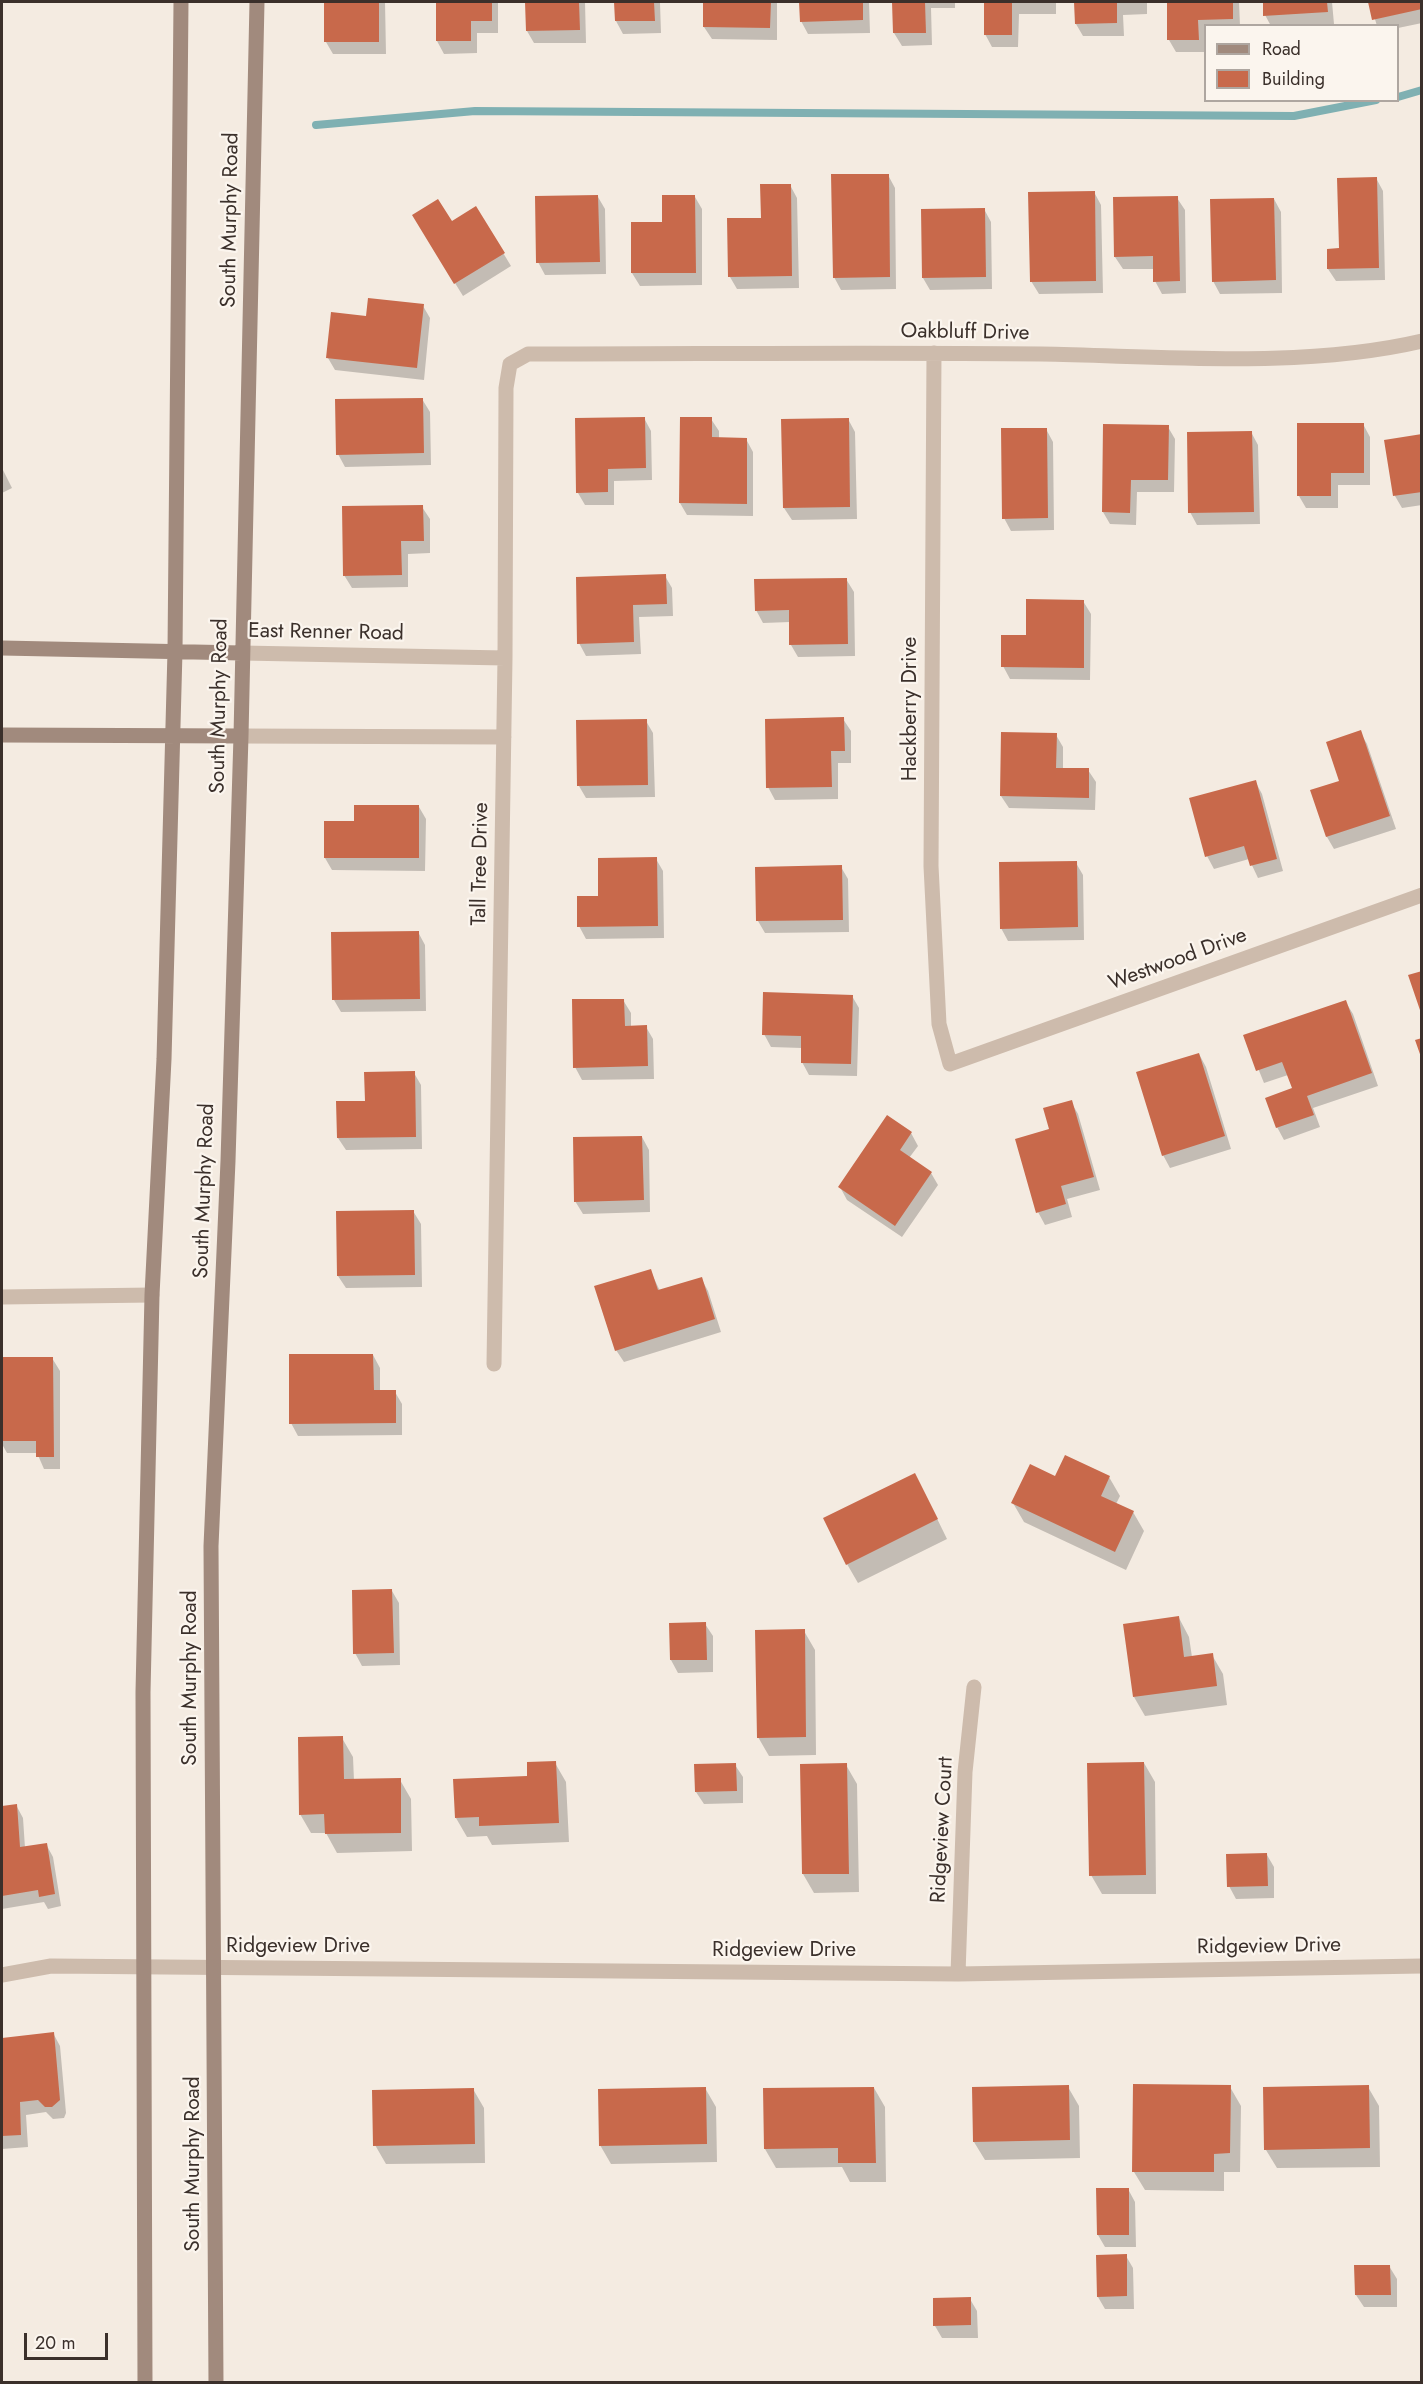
<!DOCTYPE html>
<style>
body{margin:0}
#map{position:relative;width:1423px;height:2384px;overflow:hidden;background:#f4ebe1;font-family:Jost,sans-serif}
canvas{display:block}
.frame{position:absolute;inset:0;border:3px solid #3b302b;pointer-events:none}
.legend{position:absolute;left:1204px;top:24px;width:195px;height:78px;box-sizing:border-box;background:#fbf5ee;border:2px solid #aea6a0;margin:0;padding:8px 10px;list-style:none;font-size:18px;color:#3b302b}
.legend li{display:flex;align-items:center;gap:12px;height:30px}
.legend b{width:30px;border:2px solid #aea6a0}
.scale{position:absolute;left:24px;top:2333px;width:84px;height:27px;box-sizing:border-box;border:3px solid #3b302b;border-top:0;padding-left:8px;font-size:18px;line-height:21px;white-space:nowrap;color:#3b302b;-webkit-text-stroke:4px #fbf5ee;paint-order:stroke}
</style>
<div id="map">
<canvas width="1423" height="2384"></canvas>
<div class="frame"></div>
<ul class="legend">
<li><b style="height:8px;background:#a18a7d"></b>Road</li>
<li><b style="height:16px;background:#c8694b"></b>Building</li>
</ul>
<div class="scale">20 m</div>
</div>
<script>
const ctx = document.querySelector('canvas').getContext('2d');
ctx.lineJoin = 'round';
function fill(path, color) { ctx.fillStyle = color; ctx.fill(path, 'evenodd'); }
function trace(path, color, width, dash) { ctx.strokeStyle = color; ctx.lineWidth = width; ctx.lineCap = dash ? 'butt' : 'round'; ctx.setLineDash(dash || []); ctx.stroke(path); }
function label(font, color, halo, rows, align = 'center') {
  ctx.font = font + ' Jost,sans-serif'; ctx.lineWidth = 4.5; ctx.setLineDash([]); ctx.textBaseline = 'middle'; ctx.strokeStyle = halo; ctx.fillStyle = color; for (const [text, x, y, turn = 0] of rows) {
    ctx.save(); ctx.translate(x, y); ctx.rotate((+turn || 0) * Math.PI / 180); ctx.textAlign = isNaN(turn) ? turn : align; if (halo) ctx.strokeText(text, 0, 0); ctx.fillText(text, 0, 0); ctx.restore();
  }
}
const shadow = new Path2D(`
 M326,2H385L386,54H333L326,42Z
 M437,2H498V33H477V53L444,54L437,41Z
 M527,2H585L586,43H534L527,31Z
 M616,2H684V3H660L661,33L623,34L616,21Z
 M705,2H777V40L712,39L704,27Z
 M801,2H869L870,33L808,34L801,21Z
 M894,2H955V8H931L932,45L902,46L894,33Z
 M985,2H1056V14H1019L1018,47H992L985,34Z
 M1076,2H1147V14L1123,15L1124,36H1083L1076,24Z
 M1168,2H1239L1240,26H1206L1205,52H1176L1169,40Z
 M1264,2H1332L1334,24L1271,26L1265,15Z
 M1370,2H1422V23L1398,28V26H1377Z
 M888,175L895,188L896,289L841,290L834,277Z
 M1376,178L1383,191L1385,280L1336,281L1328,269L1341,250Z
 M790,185L797,198L799,288L737,289L730,277Z
 M1094,192L1101,205L1103,293L1039,294L1031,281Z
 M598,197L605,209L606,274L545,275L538,262Z
 M695,197L702,209V285L640,286L632,273V223H664Z
 M1177,198L1185,210L1186,293L1162,294L1155,281V269H1123L1115,257Z
 M1274,199L1281,212L1282,293L1220,294L1213,281Z
 M476,208L511,266L463,296L421,228L452,223Z
 M984,209L991,222L992,289L930,290L923,278Z
 M423,306L430,318L424,380L335,370L328,358L367,318Z
 M422,399L430,412L431,465L345,467L338,454Z
 M644,418L651,431L652,480L614,481V505H585L578,493Z
 M711,419L719,431V439H746L753,452V516L687,515L680,503Z
 M848,419L855,432L857,519L792,520L784,508Z
 M1363,424L1370,437V485H1338V508H1306L1299,496Z
 M1168,427L1175,439L1174,492H1137L1136,525L1110,524L1103,512Z
 M1046,429L1053,442L1054,530L1011,531L1004,518Z
 M1251,432L1258,445L1260,524L1197,525L1190,512Z
 M1422,436V505L1402,508L1395,496L1386,441Z
 M2,468L12,488L2,493Z
 M422,507L430,519V553L408,554V587L352,588L344,575Z
 M665,576L672,588L673,616L639,617L641,654L586,656L579,643Z
 M846,579L854,592L855,656L798,657L791,645L790,622L763,623L756,610Z
 M1083,601L1091,614L1090,680L1010,679L1003,666L1027,636Z
 M843,719L851,731V763H838V799L775,800L768,787Z
 M646,721L653,733L655,797L586,798L579,786Z
 M1360,732L1367,744L1396,829L1334,849L1327,837L1312,791L1341,782Z
 M1056,735L1063,747V769L1088,770L1096,782L1095,810L1009,808L1001,796Z
 M1255,781L1262,794L1283,871L1258,878L1249,859L1214,869L1207,856Z
 M419,807L426,819L425,871L332,870L325,858L356,823Z
 M656,859L663,871L664,938L586,939L579,926L600,897Z
 M1076,863L1083,875L1084,940L1008,941L1001,928Z
 M841,867L848,879L849,932L765,933L758,921Z
 M418,932L425,945L426,1011L341,1012L334,1000Z
 M852,996L859,1008L857,1076L809,1075L802,1062V1048L771,1047L764,1034Z
 M623,1000L631,1013V1027H646L653,1039L654,1079L582,1080L575,1067Z
 M1345,1001L1353,1014L1378,1086L1313,1108L1320,1127L1284,1140L1277,1127L1294,1089L1288,1075L1264,1083L1245,1036Z
 M1199,1054L1206,1067L1231,1149L1170,1168L1163,1155Z
 M414,1073L421,1085L422,1149L346,1150L338,1138L366,1102Z
 M1071,1102L1078,1114L1100,1190L1067,1199L1072,1217L1045,1225L1038,1212L1050,1130Z
 M911,1133L918,1146L909,1158L931,1173L938,1185L902,1237L847,1200L840,1187Z
 M642,1137L649,1150L650,1212L583,1214L575,1201Z
 M413,1211L421,1224L422,1287L346,1288L338,1276Z
 M650,1270L660,1291L701,1278L708,1291L721,1332L624,1362L616,1350Z
 M373,1355L380,1368V1392H395L402,1404V1435L298,1436L291,1423Z
 M52,1358L60,1371V1469H44L37,1453H7L2,1444V1359Z
 M1109,1477L1120,1496L1116,1504L1133,1512L1144,1531L1126,1570L1024,1522L1013,1503L1056,1478Z
 M925,1494L947,1539L858,1583L847,1564Z
 M392,1591L399,1603L400,1665L362,1666L355,1653Z
 M1179,1618L1189,1637L1192,1657L1212,1655L1223,1674L1227,1705L1145,1716L1134,1697Z
 M671,1624H705L713,1636V1672L678,1673L671,1660Z
 M804,1631L815,1650L816,1755L769,1756L758,1737Z
 M342,1738L353,1757L354,1781L400,1780L411,1799L412,1851L337,1853L326,1833H311L300,1814Z
 M555,1763L566,1782L569,1842L492,1845L487,1836L467,1837L456,1818Z
 M1144,1763L1155,1782L1156,1894H1102L1091,1875Z
 M735,1765L743,1777V1803L704,1804L696,1792Z
 M846,1765L857,1784L859,1892L814,1893L803,1874Z
 M16,1805L23,1818L25,1848L46,1844L53,1857L61,1906L48,1909L44,1902L2,1909V1808Z
 M1267,1855L1274,1867V1898L1236,1899L1229,1886Z
 M53,2033L60,2046L66,2113L64,2118L53,2119L46,2112L26,2115L28,2147L2,2149V2039Z
 M1068,2087L1079,2106L1080,2158L985,2160L974,2142Z
 M1230,2087L1241,2106L1240,2172H1224V2191L1145,2190L1134,2172Z
 M1368,2087L1379,2106L1380,2167L1277,2168L1266,2150Z
 M705,2088L716,2107L717,2162L611,2164L600,2145Z
 M874,2088L885,2107L886,2182H850L842,2167L776,2168L765,2149Z
 M473,2089L484,2108L485,2163L386,2164L375,2145Z
 M1128,2189L1135,2202L1136,2247H1105L1098,2235Z
 M1126,2256L1133,2268L1134,2309H1105L1098,2297Z
 M1389,2266L1397,2279V2307H1364L1356,2295Z
 M970,2299L977,2311L978,2338H942L935,2326Z`);
const stream = new Path2D(`
 M1398,97L1422,90
 M316,125L475,111L1294,116L1376,100`);
const building = new Path2D(`
 M324,2H379V42H324Z
 M436,2H492V21H471V41H436Z
 M525,2H579L580,30L526,31Z
 M614,2H654L655,21H615Z
 M703,2H771L770,28L703,27Z
 M799,2H863V20L800,22Z
 M892,2H925L926,33H893Z
 M984,2H1012V35H984Z
 M1074,2H1117V23L1075,24Z
 M1167,2H1233V19L1198,20L1199,40H1167Z
 M1263,2H1327L1328,12L1263,16Z
 M1368,2H1422V9L1372,20Z
 M831,174H889L890,277L833,278Z
 M1377,177L1379,268L1327,269V249L1339,248L1337,178Z
 M760,184H791L792,276L728,277L727,218H761Z
 M1095,191L1096,281L1030,282L1028,192Z
 M598,195L600,262L536,263L535,196Z
 M662,195H695L696,273H631V222H662Z
 M1178,196L1180,281L1153,282V256L1114,257L1113,197Z
 M1274,198L1276,280L1212,282L1210,199Z
 M438,199L452,221L476,206L505,253L454,284L412,215Z
 M985,208L986,277L922,278L921,209Z
 M368,298L424,304L417,368L326,358L331,312L366,316Z
 M423,398L424,453L336,455L335,399Z
 M645,417L646,468L608,469V492L576,493L575,418Z
 M680,417H712V437L747,438V504L679,503Z
 M849,418L850,507L783,508L781,419Z
 M1297,423H1364V473H1331V496H1297Z
 M1103,424L1169,425L1168,480H1131L1130,513L1102,512Z
 M1001,428H1047L1048,518L1002,519Z
 M1252,431L1254,512L1188,513L1187,432Z
 M1422,434V492L1393,496L1384,440Z
 M423,505L424,541H401L402,575L343,576L342,506Z
 M666,574L667,604L633,605L634,642L577,644L576,577Z
 M847,578L848,644L789,645V610L755,611L754,579Z
 M1026,599L1084,600V668L1001,667V635H1026Z
 M844,717L845,751H831L832,787L766,788L765,719Z
 M647,719L648,785L577,786L576,720Z
 M1361,730L1390,816L1326,837L1310,790L1339,781L1326,742Z
 M1001,732L1057,733L1056,768H1089V798L1000,796Z
 M1256,780L1277,859L1250,866L1244,846L1205,857L1189,798Z
 M354,805H419V858H324V821H354Z
 M657,857L658,926L577,927V896H598V858Z
 M1077,861L1078,927L1000,929L999,862Z
 M842,865L843,920L756,921L755,867Z
 M419,931L420,999L332,1000L331,932Z
 M1422,971V1013H1421L1408,975Z
 M763,992L853,995L851,1064L801,1063V1036L762,1035Z
 M572,999H624L625,1026L647,1025L648,1066L573,1068Z
 M1346,1000L1372,1073L1307,1096L1314,1115L1276,1128L1265,1098L1292,1088L1282,1062L1256,1071L1243,1035Z
 M1422,1038V1057H1421L1415,1040Z
 M1199,1053L1225,1136L1162,1156L1136,1072Z
 M415,1071L416,1137L337,1138L336,1101H365L364,1072Z
 M1072,1100L1094,1177L1061,1186L1066,1204L1036,1213L1015,1139L1049,1129L1043,1108Z
 M887,1115L912,1132L900,1150L932,1172L895,1226L838,1187Z
 M642,1136L644,1200L574,1202L573,1137Z
 M414,1210L415,1275L337,1276L336,1211Z
 M651,1269L658,1290L702,1277L715,1319L615,1351L594,1286Z
 M289,1354H373L374,1390H396V1423L289,1424Z
 M2,1357H53L54,1457H36V1441H2Z
 M1065,1455L1110,1476L1101,1496L1134,1511L1115,1552L1011,1503L1030,1464L1055,1476Z
 M915,1473L938,1519L846,1565L823,1518Z
 M392,1589L394,1653L353,1654L352,1590Z
 M1179,1616L1184,1657L1213,1653L1217,1686L1133,1697L1123,1624Z
 M706,1622L707,1660H670L669,1623Z
 M805,1629L806,1737L757,1738L755,1630Z
 M343,1736L344,1779L401,1778V1833L325,1834L324,1814L299,1815L298,1737Z
 M556,1761L559,1823L479,1826V1817L455,1818L453,1779L527,1776V1762Z
 M1144,1762L1146,1875L1089,1876L1087,1763Z
 M736,1763L737,1791L695,1792L694,1764Z
 M847,1763L849,1874H802L800,1764Z
 M17,1804L20,1847L47,1843L55,1894L39,1897L38,1890L2,1896V1806Z
 M1267,1853L1268,1886L1227,1887L1226,1854Z
 M54,2032L60,2100L52,2107H45L38,2100L20,2102L21,2135L2,2136V2038Z
 M1133,2084L1231,2085L1230,2153L1214,2154V2172H1132Z
 M1069,2085L1070,2140L973,2142L972,2087Z
 M1369,2085L1370,2148L1264,2150L1263,2087Z
 M706,2087L707,2144L599,2146L598,2089Z
 M874,2087L876,2163H838V2148L764,2149L763,2088Z
 M474,2088L475,2144L373,2146L372,2090Z
 M1096,2188H1129V2235H1097Z
 M1127,2254V2296L1097,2297L1096,2255Z
 M1354,2265H1390L1391,2295H1355Z
 M971,2297V2325L933,2326V2298Z`);
const street = new Path2D(`
 M934,353L931,866L939,1024L950,1064L1422,895
 M242,653L505,658
 M241,736L504,737
 M2,1297L152,1295
 M494,1364L505,658L506,388L510,364L528,354C699,354 870,352 1041,354C1163,356 1303,369 1422,341
 M958,1974L965,1772L974,1687
 M2,1975L51,1966L958,1974L1422,1966`);
const secondary = new Path2D(`
 M2,648L242,653
 M2,735L241,736
 M145,2382L143,1692L152,1295L164,1059L175,651L181,2
 M216,2382L211,1546L228,1161L241,736L257,2`);
const streetNames = [
 ["South Murphy Road",231,220,-89],
 ["Oakbluff Drive",965,333,1],
 ["East Renner Road",326,633,1],
 ["South Murphy Road",220,706,-89],
 ["Hackberry Drive",911,709,-90],
 ["Tall Tree Drive",481,864,-89],
 ["Westwood Drive",1178,960,-20],
 ["South Murphy Road",205,1191,-88],
 ["South Murphy Road",191,1678,-90],
 ["Ridgeview Court",943,1830,-87],
 ["Ridgeview Drive",298,1947],
 ["Ridgeview Drive",1269,1947,-1],
 ["Ridgeview Drive",784,1951],
 ["South Murphy Road",194,2164,-90]
];
fill(shadow, '#0003');
trace(stream, '#7fb0b2', 8);
fill(building, '#c8694b');
trace(street, '#cdbbac', 15);
trace(secondary, '#a18a7d', 15);
label('21px', '#3b302b', '#fbf5ee', streetNames);
</script>
